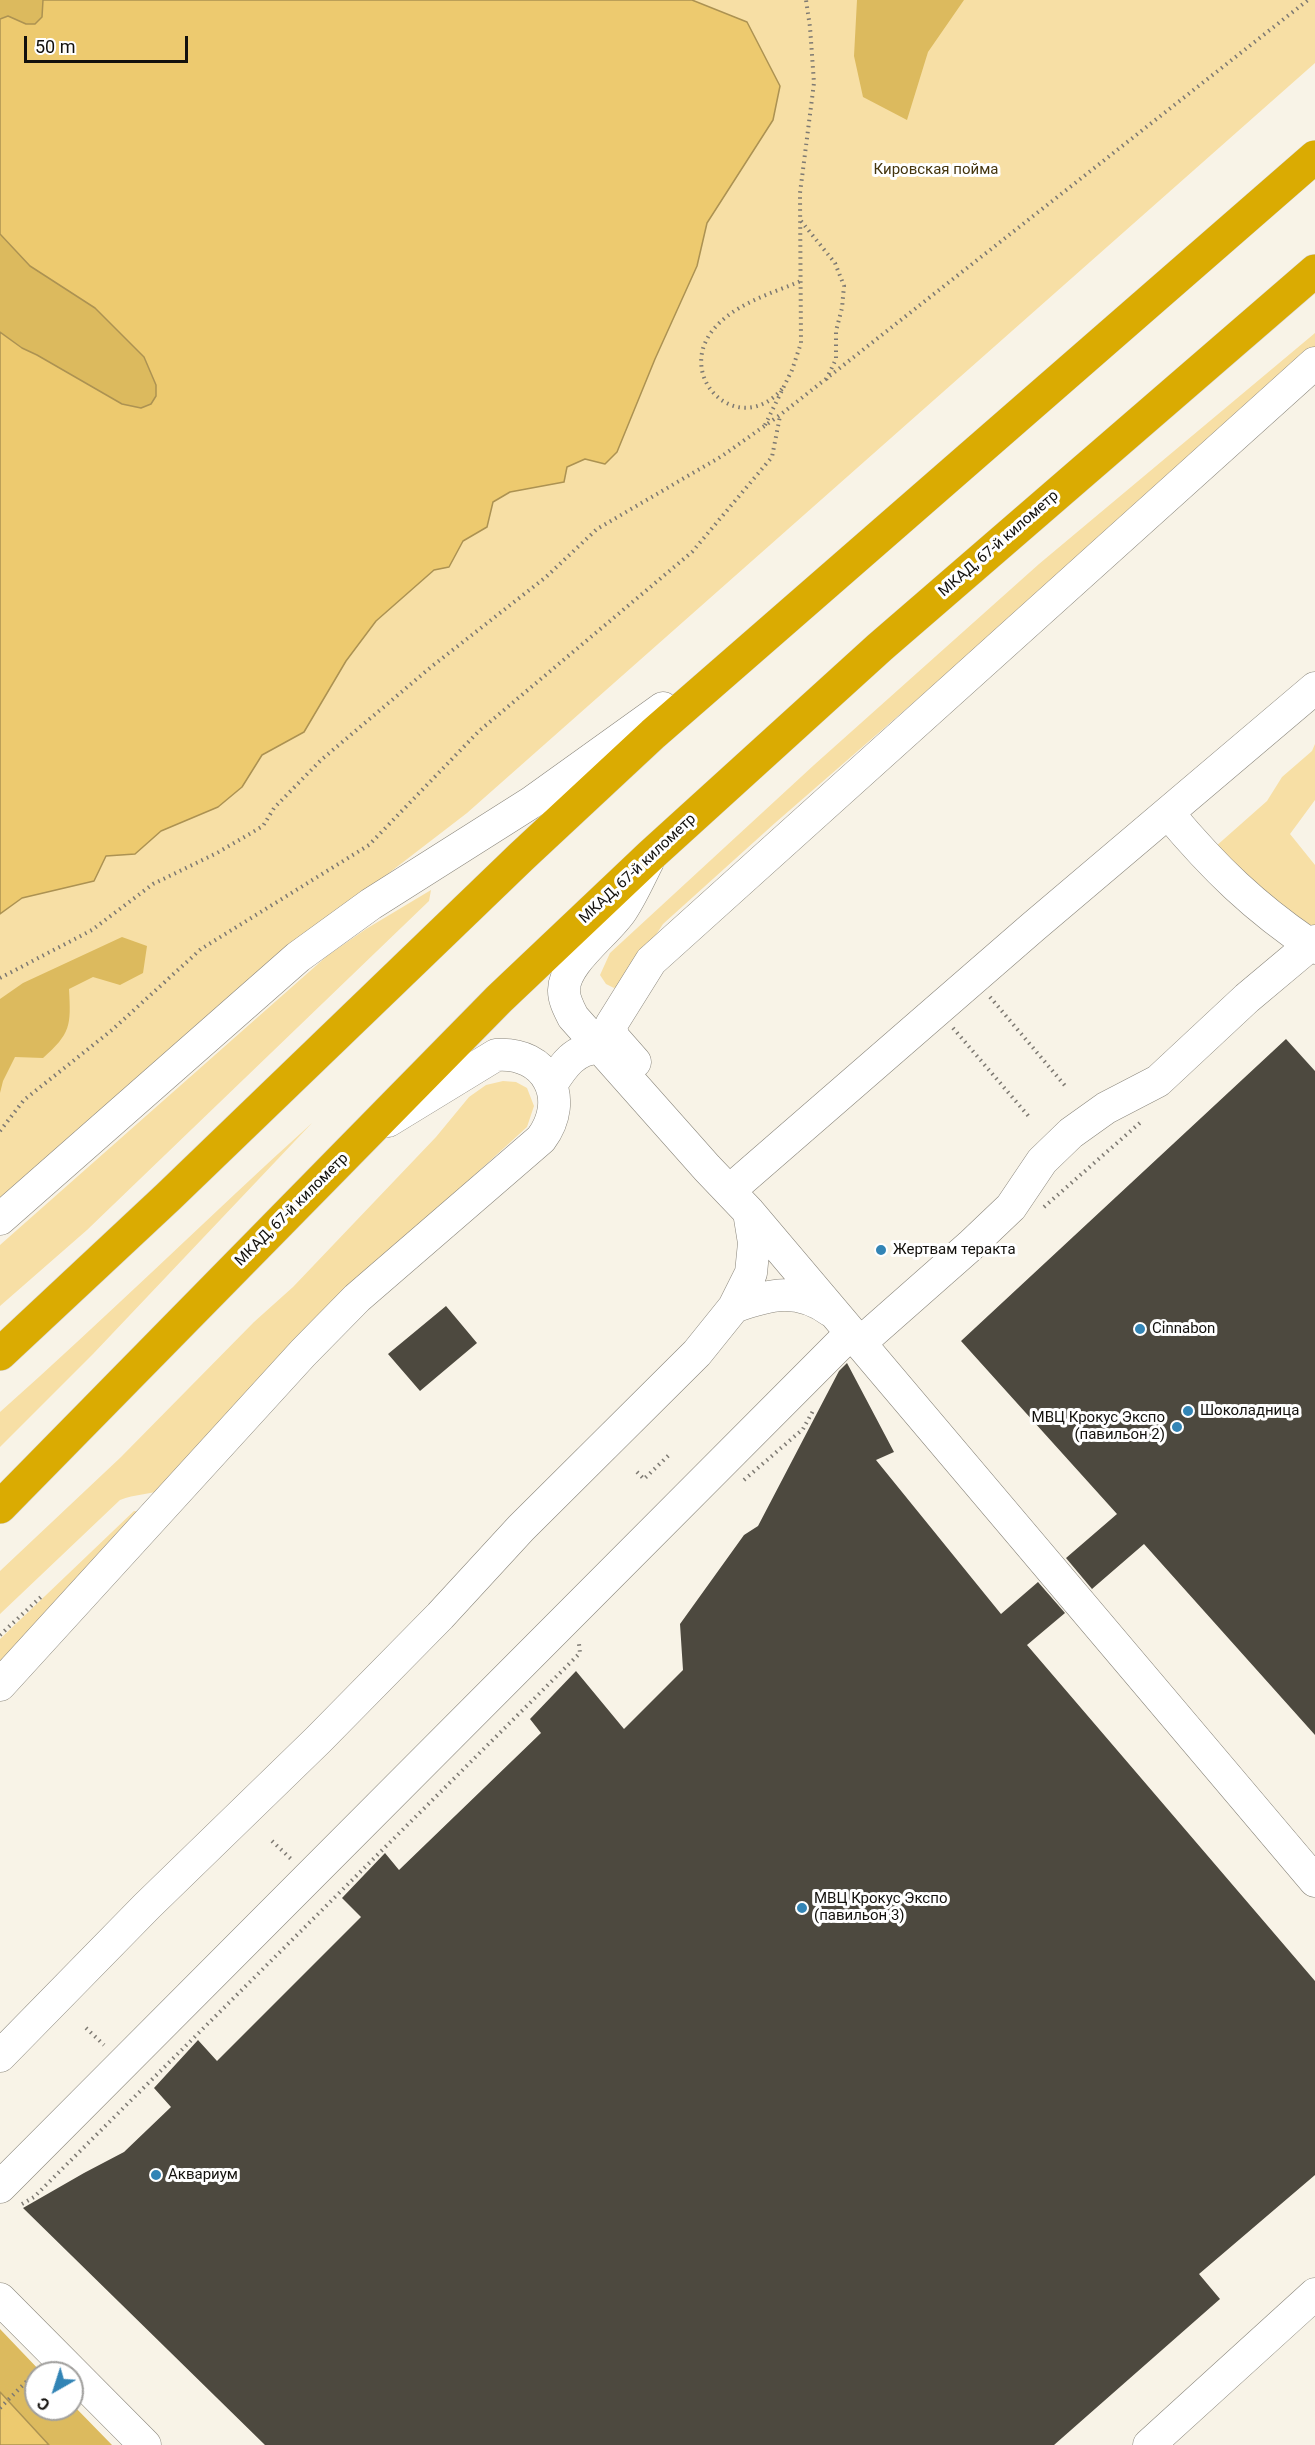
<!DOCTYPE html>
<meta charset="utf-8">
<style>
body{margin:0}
#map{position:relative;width:1315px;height:2445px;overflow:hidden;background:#f8f3e7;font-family:Roboto,sans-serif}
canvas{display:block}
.north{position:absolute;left:24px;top:2361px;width:60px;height:60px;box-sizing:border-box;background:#fff;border:2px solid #a1a09e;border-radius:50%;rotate:219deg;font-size:16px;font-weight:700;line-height:24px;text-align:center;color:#13110d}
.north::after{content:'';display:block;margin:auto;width:21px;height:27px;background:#3284b5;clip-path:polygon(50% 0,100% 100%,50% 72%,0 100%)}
.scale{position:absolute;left:24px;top:36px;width:164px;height:27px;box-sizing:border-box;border:3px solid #13110d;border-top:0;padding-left:8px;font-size:18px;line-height:21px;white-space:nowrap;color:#13110d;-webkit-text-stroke:4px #fff;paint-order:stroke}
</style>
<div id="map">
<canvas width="1315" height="2445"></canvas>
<div class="north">С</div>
<div class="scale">50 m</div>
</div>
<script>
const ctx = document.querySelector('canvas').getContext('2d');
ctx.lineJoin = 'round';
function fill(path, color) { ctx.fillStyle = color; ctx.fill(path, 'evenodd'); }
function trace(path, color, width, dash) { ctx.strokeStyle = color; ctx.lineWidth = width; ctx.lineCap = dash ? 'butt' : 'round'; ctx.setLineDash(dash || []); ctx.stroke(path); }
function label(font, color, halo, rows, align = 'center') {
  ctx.font = font + ' Roboto,sans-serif'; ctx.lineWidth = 6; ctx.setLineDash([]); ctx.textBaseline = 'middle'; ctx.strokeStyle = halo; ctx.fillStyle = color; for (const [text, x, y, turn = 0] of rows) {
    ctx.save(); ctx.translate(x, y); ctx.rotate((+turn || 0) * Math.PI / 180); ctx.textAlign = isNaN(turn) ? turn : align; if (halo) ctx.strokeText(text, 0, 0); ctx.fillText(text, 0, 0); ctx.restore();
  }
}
const green = new Path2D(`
 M692,0H1315V63L467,813L294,946L0,1207V914L22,898L94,881L106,856L135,854L161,831L218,807L242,787L262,755L304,732L346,661L376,621L434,570L449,567L463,541L487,527L493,502L510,492L564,482L567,467L585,459L617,452L655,359L697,266L707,223L773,120L779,87L747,22Z
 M1315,333V353L775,823L663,924L624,984L614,988L606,984L600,975L610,953L814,765L1039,564Z
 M1315,744V800L1290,834L1315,865V926L1304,925L1215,847L1267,801L1282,777L1312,751Z
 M431,890L429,901L87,1230L0,1306V1245L327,956L366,929Z
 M503,1081L516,1082L527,1088L534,1106L527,1127L355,1284L164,1489C149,1495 135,1494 120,1500L0,1614V1571L121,1457L254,1322L293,1287L436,1137L469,1097L486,1085Z
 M312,1123L93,1354L0,1447V1412C106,1318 207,1218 312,1123Z
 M134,1511L142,1512L0,1668V1639Z`);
const forest = new Path2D(`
 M0,0H43L42,17L35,24H26L8,16L0,19Z
 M857,0H964L928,52L907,120L863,97L854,56Z
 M0,234L30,266L95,308L144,357L156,385V396L151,404L141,408L122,404L37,355L22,348L0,332Z
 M122,937L147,946L143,973L120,985L93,977L69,989C71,1026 71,1033 43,1058L15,1057L3,1081L0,1093V999L23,983Z
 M0,2329L42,2373H36V2409H72V2404L112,2445H49L0,2392Z`);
const water = new Path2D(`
 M43,0H692L747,22L780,86L773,120L707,223L697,266L655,359L617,452L605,464L585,459L567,467L564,482L510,492L493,502L487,527L463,541L449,567L434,570L376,621L346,661L304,732L262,755L242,787L218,807L161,831L135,854L106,856L94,881L22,898L0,914V332L22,348L37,355L122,404L141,408L151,404L156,396V385L144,357L95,308L30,266L0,234V19L8,16L26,24H35L42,17Z
 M0,2392L49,2445H0Z`);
const building = new Path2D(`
 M1286,1039L1315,1071V1735L1144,1544L1092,1589L1066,1558L1117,1514L961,1341Z
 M446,1306L477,1343L420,1391L388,1354Z
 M847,1363L894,1452L876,1460L1001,1614L1038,1582L1065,1613L1027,1645L1315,1981V2175L1199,2274L1220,2299L1054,2445H265L23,2208L84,2173L124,2152L171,2107L154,2088L198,2040L217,2061L361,1917L342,1898L385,1853L399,1870L541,1733L530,1719L576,1671L624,1729L683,1670L680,1624L744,1535L758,1526L839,1371Z`);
const path = new Path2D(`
 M801,221L835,263L844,286L842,308L836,331V359L826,380
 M782,389C740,438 678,381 710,334C730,305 770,294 801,281
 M765,425L792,370L801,343L800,193L814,83L810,27L806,0
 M0,978L92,930L153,884L217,853L263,826L274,808L321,760L431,667L546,577L597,529L722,456L780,415L1308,0
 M990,997L1067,1088
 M953,1028L1031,1119
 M0,1131L24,1100L112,1030L201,949L369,845L479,731L692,552L772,457L780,416
 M1044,1207L1142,1121
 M637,1472L644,1479L670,1454
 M744,1480L803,1429L814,1409
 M0,1635L43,1595
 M272,1841L291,1859
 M86,2028L104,2045
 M22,2204L34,2197L580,1653L579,1644
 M0,2408L36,2372`);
const minor = new Path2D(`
 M1168,813C1214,868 1255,908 1315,948
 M648,861C640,877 632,895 622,910C607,933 563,963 564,991C564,1000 569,1009 573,1017L707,1168L749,1212L1315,1881
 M635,1062L613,1037L611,1025L651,961L1315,363
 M551,1085C563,1066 575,1048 599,1048
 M729,1191L1033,927L1315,688
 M0,1219L298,957L371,904L532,802L663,708
 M734,1307C770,1294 798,1287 831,1311
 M860,1343L970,1246L1011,1207L1042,1161L1071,1133L1106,1108L1158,1081L1247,998L1315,941
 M0,1685L303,1353L357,1298L541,1139C571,1099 547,1051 496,1055L388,1121
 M0,2056L147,1906L318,1740L440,1616L521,1528L697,1353L734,1307L751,1273L754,1243L749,1212
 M0,2187L851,1333
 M0,2299L145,2445
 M1149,2445L1315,2294`);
const highway = new Path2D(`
 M0,1354L168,1197L522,856L653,734L1315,157
 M0,1507L499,999L651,855L880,647L1315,271`);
const markers = [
 [881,1250,6,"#3284b5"],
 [1140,1329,6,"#3284b5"],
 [1188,1411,6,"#3284b5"],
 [1177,1427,6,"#3284b5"],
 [802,1908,6,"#3284b5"],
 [156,2175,6,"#3284b5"]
];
const parkNames = [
 ["Кировская пойма",936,170]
];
const streetNames = [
 ["МКАД, 67-й километр",999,544,-41],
 ["МКАД, 67-й километр",638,869,-43],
 ["МКАД, 67-й километр",292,1210,-45]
];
const poiNames = [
 ["Жертвам теракта",893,1250],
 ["Cinnabon",1152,1329],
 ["Шоколадница",1200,1411],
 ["МВЦ Крокус Экспо",1165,1418,"right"],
 ["(павильон 2)",1165,1435,"right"],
 ["МВЦ Крокус Экспо",814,1899],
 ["(павильон 3)",814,1916],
 ["Аквариум",168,2175]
];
fill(green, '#f7dfa5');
fill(forest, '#dcba5e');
fill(water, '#edca6f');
trace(water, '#ac9252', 1.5);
fill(building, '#4d493f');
trace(minor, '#8a867c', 33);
trace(highway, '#d5d4d3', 34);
trace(path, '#7d7972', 4, [1.5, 4.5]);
trace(minor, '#fff', 32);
trace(highway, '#daab02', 33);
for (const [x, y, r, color] of markers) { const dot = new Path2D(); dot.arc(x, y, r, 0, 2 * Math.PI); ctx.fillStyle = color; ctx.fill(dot); trace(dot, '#fff', 2); }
label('15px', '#45360f', '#fff', parkNames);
label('15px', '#13110d', '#fff', streetNames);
label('15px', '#13110d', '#fff', poiNames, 'left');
</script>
